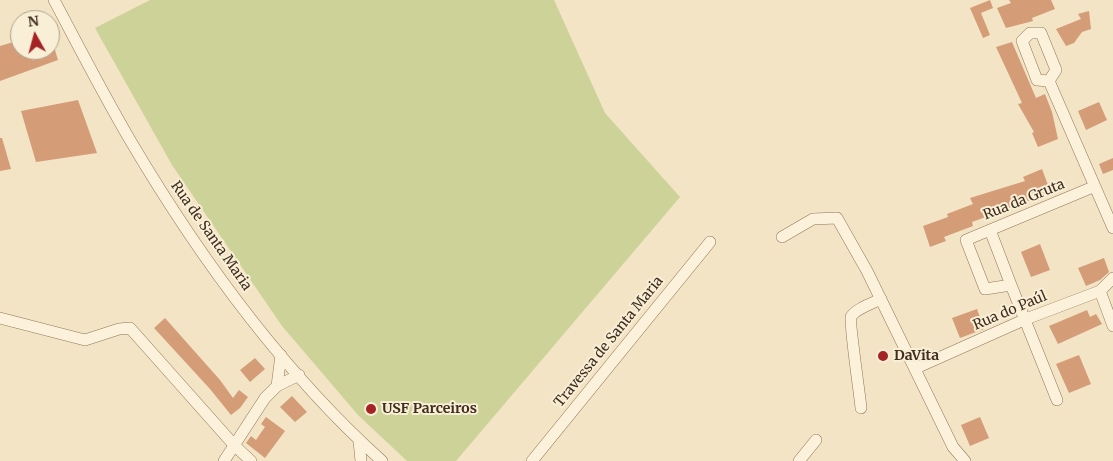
<!DOCTYPE html>
<meta charset="utf-8">
<style>
body{margin:0}
#map{position:relative;width:1113px;height:461px;overflow:hidden;background:#f2e4c5;font-family:Merriweather,serif}
canvas{display:block}
.north{position:absolute;left:10px;top:10px;width:50px;height:50px;box-sizing:border-box;background:#f9eed6;border:1px solid #afa18c;border-radius:50%;rotate:353deg;font-size:14px;font-weight:700;line-height:20px;text-align:center;color:#3f2e1e}
.north::after{content:'';display:block;margin:auto;width:18px;height:22px;background:#a52325;clip-path:polygon(50% 0,100% 100%,50% 72%,0 100%)}
</style>
<div id="map">
<canvas width="1113" height="461"></canvas>
<div class="north">N</div>
</div>
<script>
const ctx = document.querySelector('canvas').getContext('2d');
ctx.lineJoin = 'round';
function fill(path, color) { ctx.fillStyle = color; ctx.fill(path, 'evenodd'); }
function trace(path, color, width, dash) { ctx.strokeStyle = color; ctx.lineWidth = width; ctx.lineCap = dash ? 'butt' : 'round'; ctx.setLineDash(dash || []); ctx.stroke(path); }
function label(font, color, halo, rows, align = 'center') {
  ctx.font = font + ' Merriweather,serif'; ctx.lineWidth = 4; ctx.setLineDash([]); ctx.textBaseline = 'middle'; ctx.strokeStyle = halo; ctx.fillStyle = color; for (const [text, x, y, turn = 0] of rows) {
    ctx.save(); ctx.translate(x, y); ctx.rotate((+turn || 0) * Math.PI / 180); ctx.textAlign = isNaN(turn) ? turn : align; if (halo) ctx.strokeText(text, 0, 0); ctx.fillText(text, 0, 0); ctx.restore();
  }
}
const green = new Path2D(`
 M150,0H554L605,113L680,197L456,461H407L358,415L282,326L172,165L95,28Z`);
const building = new Path2D(`
 M990,0L993,8L981,13L990,35L983,38L970,8Z
 M1009,0H1051L1055,9L1032,18L1033,21L1006,28L997,8L1011,3Z
 M1089,11L1091,29L1082,32L1074,43L1066,46L1056,29L1081,19L1078,14Z
 M20,40V50H55L58,60L0,81V46Z
 M1012,42L1036,98L1045,94L1052,112L1058,139L1038,147L1032,133L1034,132L1018,104L1022,103L996,47Z
 M78,100L97,153L36,162L21,111Z
 M1099,102L1107,120L1086,130L1078,111Z
 M0,138H2L11,169L0,171Z
 M1113,158V170L1103,174L1099,164Z
 M1042,169L1051,193L972,222L973,226L944,237L946,241L930,247L923,226L948,217L947,214L973,204L970,198L1025,181L1023,177Z
 M1040,244L1050,270L1031,277L1021,252Z
 M1104,258L1109,272L1100,280L1086,286L1078,268Z
 M977,309L984,329L960,338L952,318Z
 M1087,310L1090,317L1096,314L1102,324L1058,344L1049,326Z
 M165,318L220,380L233,398L239,390L248,397L240,408L231,415L210,389L154,328Z
 M1079,355L1091,384L1069,393L1056,364Z
 M255,358L265,369L250,382L240,370Z
 M292,396L307,412L295,422L280,407Z
 M266,417L285,431L265,458L246,443L251,436L256,440L260,434L265,427L261,424Z
 M980,417L989,438L970,446L961,425Z`);
const minor = new Path2D(`
 M54,0C79,47 103,94 130,140C199,257 281,370 382,461
 M1030,33H1041L1056,70L1049,81L1037,80L1022,41Z
 M1049,81L1113,228
 M990,230L1011,285
 M782,237L813,219L837,218L867,271L953,447L965,461
 M1100,291L1113,326
 M0,318L85,340L119,329L130,328L234,445L251,461
 M916,368L1026,319L1100,291L1113,278
 M277,386L281,355
 M1057,400L1011,285L985,289L966,240L1093,187
 M861,408C860,396 849,322 851,317C855,309 873,303 881,299
 M359,441L361,461
 M224,461L265,398L277,386L299,375
 M532,461L710,242
 M799,461L816,440`);
const markers = [
 [883,356,6,"#a52325"],
 [371,409,6,"#a52325"]
];
const streetNames = [
 ["Rua da Gruta",1024,200,-22],
 ["Rua de Santa Maria",211,236,55],
 ["Rua do Paúl",1010,311,-23],
 ["Travessa de Santa Maria",609,342,-51]
];
const poiNames = [
 ["DaVita",894,356],
 ["USF Parceiros",382,409]
];
fill(green, '#ccd298');
fill(building, '#d49d78');
trace(minor, '#907659', 12);
trace(minor, '#fcf1da', 11);
for (const [x, y, r, color] of markers) { const dot = new Path2D(); dot.arc(x, y, r, 0, 2 * Math.PI); ctx.fillStyle = color; ctx.fill(dot); trace(dot, '#f9eed6', 2); }
label('14px', '#3f2e1e', '#f9eed6', streetNames);
label('bold 14px', '#3f2e1e', '#f9eed6', poiNames, 'left');
</script>
